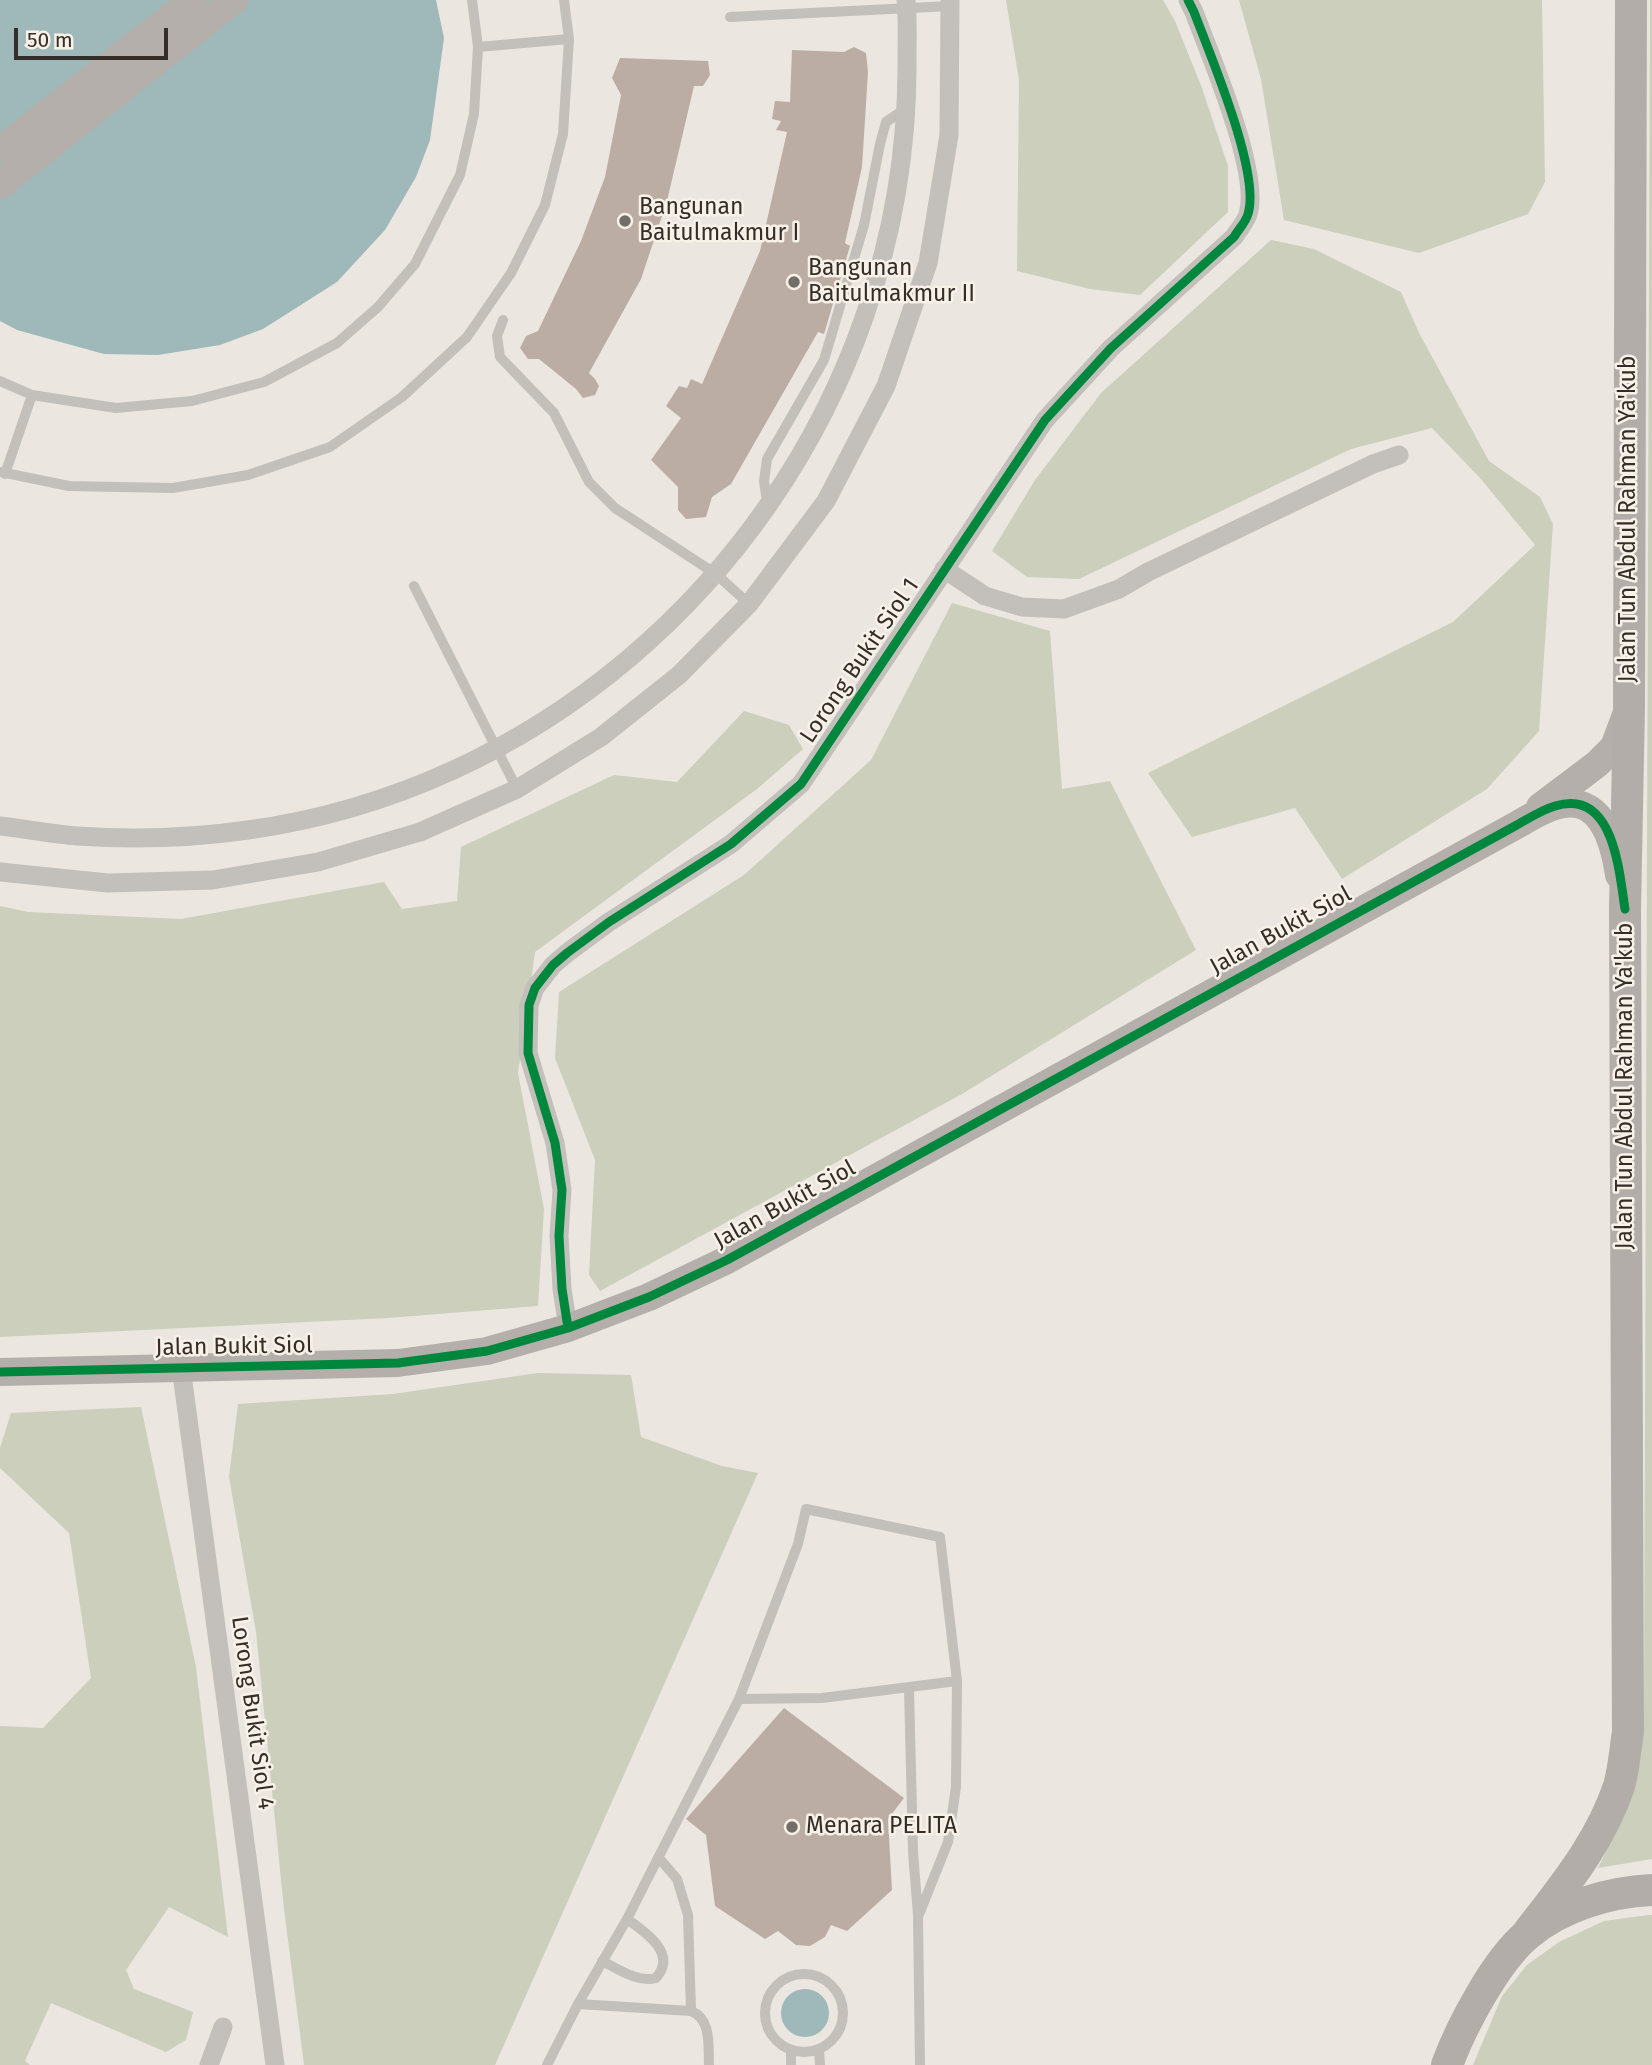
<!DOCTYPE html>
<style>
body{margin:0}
#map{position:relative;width:1652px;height:2065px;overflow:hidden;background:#ebe6e0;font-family:"Fira Sans",sans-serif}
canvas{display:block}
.scale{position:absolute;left:14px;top:28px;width:154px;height:32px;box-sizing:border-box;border:4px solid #342d28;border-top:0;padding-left:9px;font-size:21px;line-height:24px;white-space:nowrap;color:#342d28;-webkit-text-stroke:5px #f7f1e8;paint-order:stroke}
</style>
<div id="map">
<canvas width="1652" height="2065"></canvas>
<div class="scale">50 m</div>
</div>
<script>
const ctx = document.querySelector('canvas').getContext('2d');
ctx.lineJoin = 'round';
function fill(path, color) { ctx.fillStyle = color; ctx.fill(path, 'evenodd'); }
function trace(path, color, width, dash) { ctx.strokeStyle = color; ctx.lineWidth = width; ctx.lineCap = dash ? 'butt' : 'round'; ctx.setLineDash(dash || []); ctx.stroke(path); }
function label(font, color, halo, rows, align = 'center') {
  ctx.font = font + ' "Fira Sans",sans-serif'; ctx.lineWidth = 5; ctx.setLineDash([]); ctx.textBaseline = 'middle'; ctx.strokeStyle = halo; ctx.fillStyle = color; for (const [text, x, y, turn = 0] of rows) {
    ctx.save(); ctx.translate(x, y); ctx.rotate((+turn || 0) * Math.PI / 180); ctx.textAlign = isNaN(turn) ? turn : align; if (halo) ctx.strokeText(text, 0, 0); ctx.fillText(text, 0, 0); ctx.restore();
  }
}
const green = new Path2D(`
 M1006,0H1163L1175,21L1202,88L1228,166V212L1140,295L1090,289L1017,271L1019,80Z
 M1239,0H1542L1545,182L1528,214L1419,253L1284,220L1261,79Z
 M1650,0H1652V1859L1598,1868L1616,1831L1641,1755L1644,1701Z
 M1271,240L1314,249L1401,292L1419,333L1489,461L1540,497L1553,524L1539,731L1487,789L1342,879L1295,808L1192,837L1148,773L1453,622L1535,545L1481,479L1432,428L1351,449L1079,579L1027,577L992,551L1035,480L1101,393Z
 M952,603L1050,631L1062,789L1110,781L1196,950L962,1094L600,1291L589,1275L595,1160L555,1058L559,992L744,875L871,760Z
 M744,711L789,725L803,749L757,789L535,952L518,1073L544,1209L538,1306L388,1318L0,1337V906L28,912L181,919L384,882L402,909L457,901L461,847L614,775L677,782Z
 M538,1373L631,1375L641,1437L722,1466L758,1473L495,2065H304L284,1909L256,1632L229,1477L238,1404L393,1394Z
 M141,1407L196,1667L228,1937L169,1907L126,1970L134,1989L193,2012L186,2040L166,2052L51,2003L25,2061L30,2065H0V1726L43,1728L91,1678L69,1533L0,1468V1448L11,1413Z
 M1648,1915H1652V2065H1473L1502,1996L1527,1965L1559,1942L1604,1921Z`);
const water = new Path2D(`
 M0,0H436L444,38L430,140L416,177L385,230L337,282L263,329L220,345L158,355L104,354L17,330L0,321Z
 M781 2013a24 24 0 1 1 48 0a24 24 0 1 1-48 0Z`);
const building = new Path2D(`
 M854,47L866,53L868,72L862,167L845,243L850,246L824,334L818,332L731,484L712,497L706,517L686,519L678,510V487L651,460L681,418L666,406L679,386L687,388L691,379L702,384L760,251L787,132L776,130L781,121L772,119L775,101L790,102L792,50L844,52Z
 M620,58L708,61L710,75L703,86H694L667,201L641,279L589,373L595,379L599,386L595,395L583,398L576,389L539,359H528L520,348L526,336L538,331L581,241L605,177L621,95L612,78Z
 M784,1708L904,1798L888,1819L892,1890L847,1931L831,1925L825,1937L810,1946L796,1945L778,1931L765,1939L715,1906L706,1835L686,1819Z`);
const lane = new Path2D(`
 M730,17L951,6
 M478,47L569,39
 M503,320L497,336L500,357L554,413L589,482L615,508L716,574L749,604
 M0,381L32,395L116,408L192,401L264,382L337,343L378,307L415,264L460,175L474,114L478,47L472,0
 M0,472L69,486L119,487L173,488L248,475L330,447L402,397L467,337L511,273L545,205L563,134L569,39L564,0
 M5,474L32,395
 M767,502L764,481L767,459L824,360L864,225L880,144L886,122L905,109
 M414,586L517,789
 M909,1689L913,1852L918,1915
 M739,1699L822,1698L957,1681
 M659,1858L677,1879L688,1915L691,2011
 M602,1961C618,1969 638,1983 656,1978C678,1953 645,1932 627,1919
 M765 2013a39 39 0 1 1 78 0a39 39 0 1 1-78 0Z
 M578,2004L691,2011C712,2019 708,2046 709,2065
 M791,2050V2065
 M819,2050L820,2065
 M547,2065L578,2004L627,1919L739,1699L798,1544L806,1509L940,1537L957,1681L956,1787L948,1842L918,1917L920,2065`);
const street = new Path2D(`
 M944,569L985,596L1022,607L1064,609L1119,589L1148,572L1373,464L1399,455
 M0,826C26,829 52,834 77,836C134,840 192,838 248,830C533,791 772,584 865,315C894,231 908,145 907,57C907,38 908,19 906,0
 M0,872L108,883L213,880L318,862L420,832L517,789L601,737L679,675L749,604L826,501L886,386L928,263L949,135L950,0
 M568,1328L562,1289L559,1236L562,1190L555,1143L528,1053L529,1005L535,988L553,965L567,953L609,922L731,844L801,784L1045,420L1111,348L1234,237C1238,230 1246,222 1248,214C1261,173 1210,55 1194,12L1188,0
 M181,1367L275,2065
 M209,2065L223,2027`);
const secondary = new Path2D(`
 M0,150L193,0
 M0,185L234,0
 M1540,807L1597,764L1614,747L1626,715
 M0,1372L398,1363L487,1351L568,1328L649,1297L727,1260L1515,826C1528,819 1541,810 1555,806C1601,792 1614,841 1619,875`);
const primary = new Path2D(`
 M1527,1934C1563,1887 1600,1843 1619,1786C1624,1769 1625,1750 1628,1732L1625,909L1629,706L1631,0
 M1447,2065C1461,2027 1496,1960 1528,1934C1561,1906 1609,1892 1652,1890`);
const cycleway = new Path2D(`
 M568,1328L562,1289L559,1236L562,1190L555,1143L528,1053L529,1005L535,988L553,965L567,953L609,922L731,844L801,784L1045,420L1111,348L1234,237C1238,230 1246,222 1248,214C1261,173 1210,55 1194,12L1188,0
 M0,1372L398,1363L487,1351L568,1328L649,1297L727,1260L1515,826C1528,819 1541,810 1555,806C1614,788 1619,871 1625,909`);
const markers = [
 [625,221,7,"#746e68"],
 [794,282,7,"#746e68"],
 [792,1827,7,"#746e68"]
];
const poiNames = [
 ["Bangunan",639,208],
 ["Baitulmakmur I",639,234],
 ["Bangunan",808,269],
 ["Baitulmakmur II",808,295],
 ["Menara PELITA",806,1827]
];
const streetNames = [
 ["Jalan Tun Abdul Rahman Ya'kub",1629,519,-90],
 ["Lorong Bukit Siol 1",860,661,-56],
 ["Jalan Bukit Siol",1281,931,-29],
 ["Jalan Tun Abdul Rahman Ya'kub",1626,1086,-90],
 ["Jalan Bukit Siol",785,1205,-29],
 ["Jalan Bukit Siol",234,1347,-1],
 ["Lorong Bukit Siol 4",252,1713,82]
];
fill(green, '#cbcfbc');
fill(water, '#9fb8b9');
fill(building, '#bcada4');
trace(lane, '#c3bfba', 10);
trace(street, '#c3bfba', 19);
trace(secondary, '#b4afaa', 28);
trace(primary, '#b2ada9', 32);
trace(cycleway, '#00873e', 9);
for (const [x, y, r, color] of markers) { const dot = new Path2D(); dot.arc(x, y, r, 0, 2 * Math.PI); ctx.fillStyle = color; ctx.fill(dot); trace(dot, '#f7f1e8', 2.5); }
label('23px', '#342d28', '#f7f1e8', poiNames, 'left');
label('23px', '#342d28', '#f7f1e8', streetNames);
</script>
